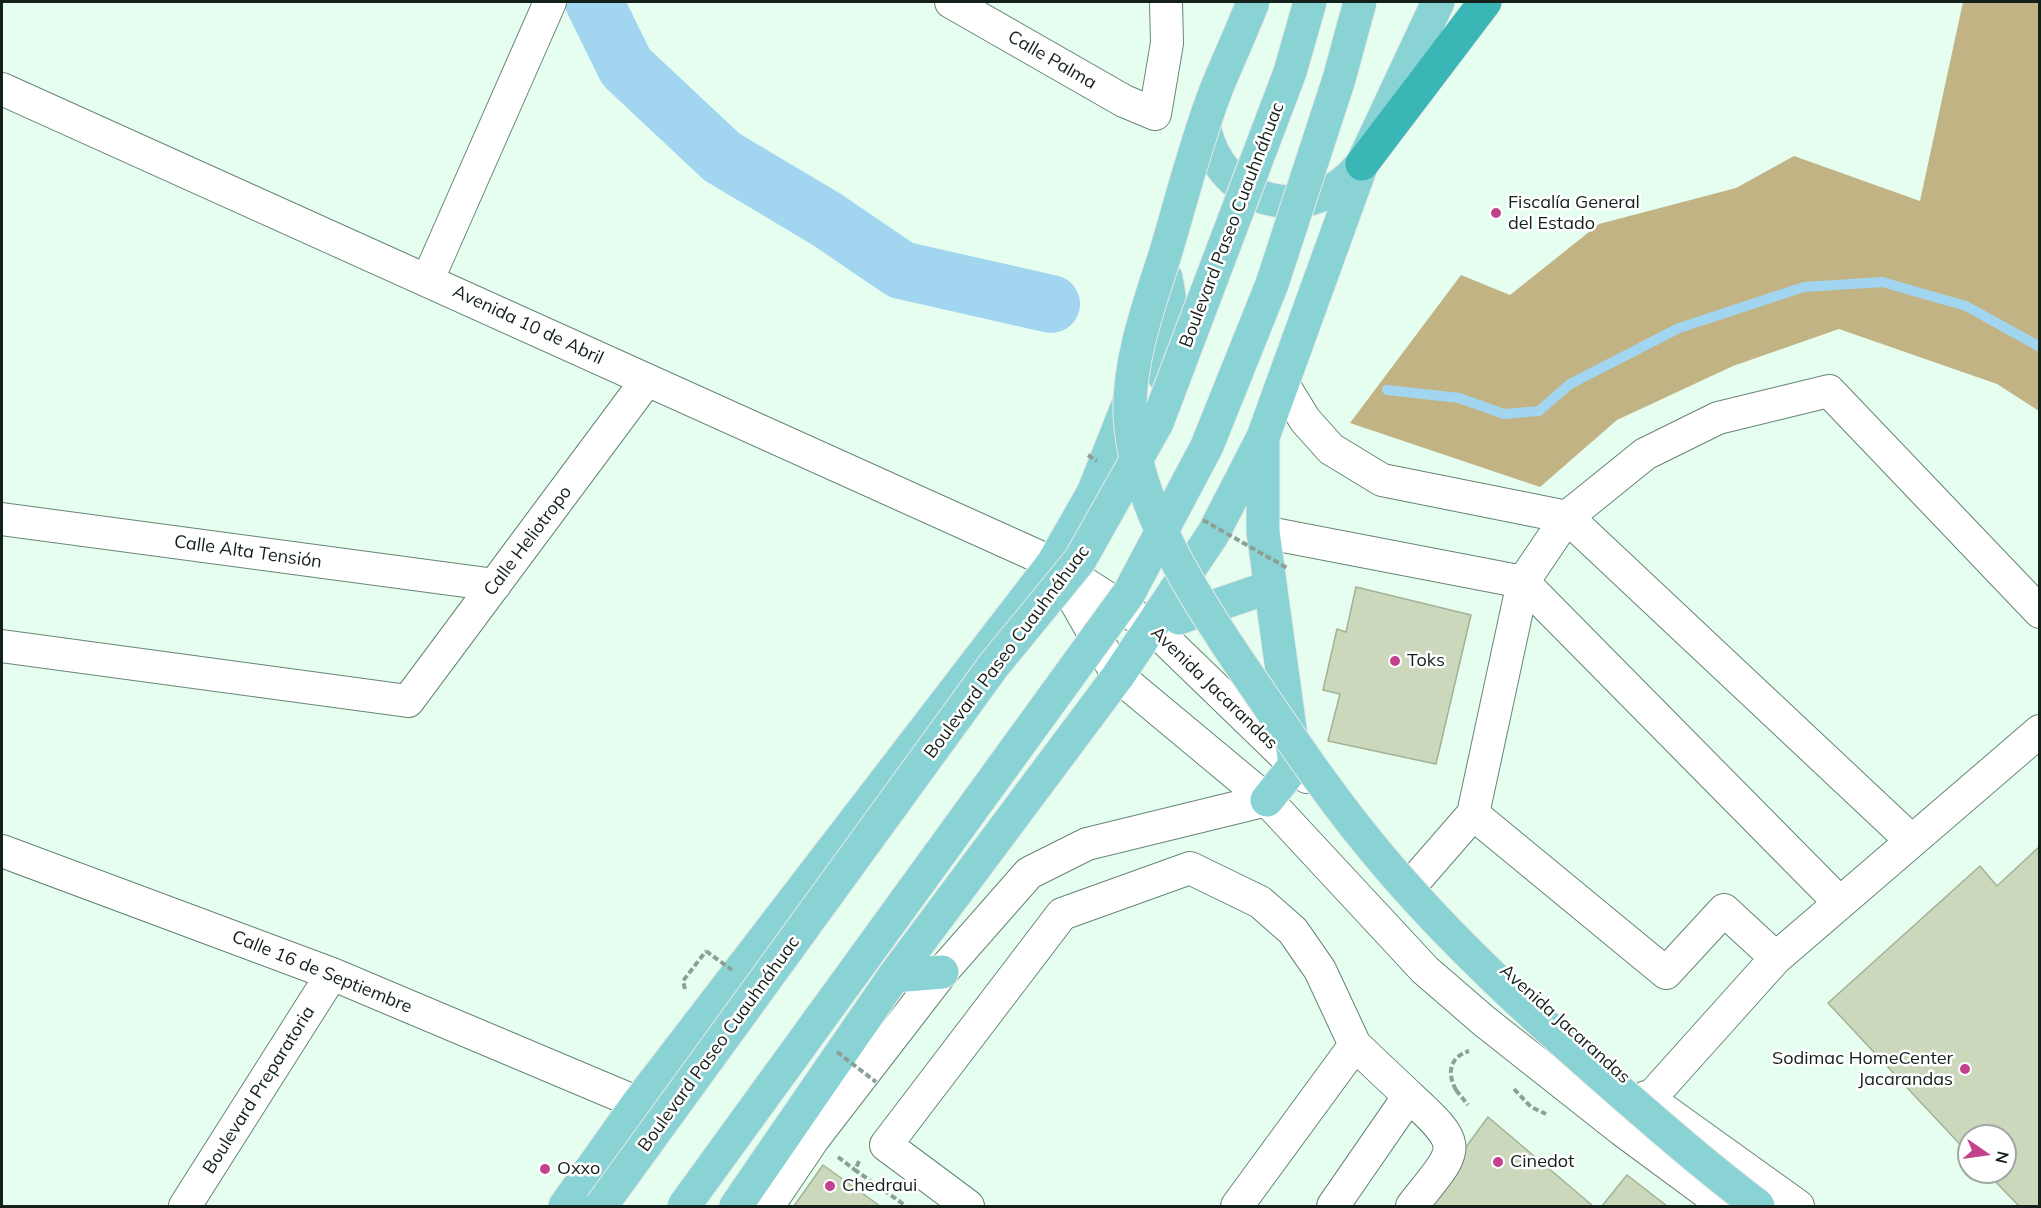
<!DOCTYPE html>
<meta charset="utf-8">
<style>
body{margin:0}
#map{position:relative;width:2041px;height:1208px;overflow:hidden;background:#e5fef0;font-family:Mulish,sans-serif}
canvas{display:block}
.frame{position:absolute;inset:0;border:3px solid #14201a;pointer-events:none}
.north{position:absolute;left:1957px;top:1124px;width:60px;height:60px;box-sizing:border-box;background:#fff;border:2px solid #a1a6a3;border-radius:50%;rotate:103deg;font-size:16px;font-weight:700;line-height:24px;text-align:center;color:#14201a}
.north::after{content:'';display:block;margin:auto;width:21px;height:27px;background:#c2428d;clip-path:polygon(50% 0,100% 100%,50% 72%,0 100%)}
</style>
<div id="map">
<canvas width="2041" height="1208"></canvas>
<div class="frame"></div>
<div class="north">N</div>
</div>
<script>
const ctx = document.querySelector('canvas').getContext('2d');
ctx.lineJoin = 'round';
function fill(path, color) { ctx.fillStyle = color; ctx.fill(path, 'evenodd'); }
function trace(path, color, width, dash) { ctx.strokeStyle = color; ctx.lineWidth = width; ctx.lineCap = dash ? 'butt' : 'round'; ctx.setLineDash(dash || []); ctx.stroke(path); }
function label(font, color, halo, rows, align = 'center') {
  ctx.font = font + ' Mulish,sans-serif'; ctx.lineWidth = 5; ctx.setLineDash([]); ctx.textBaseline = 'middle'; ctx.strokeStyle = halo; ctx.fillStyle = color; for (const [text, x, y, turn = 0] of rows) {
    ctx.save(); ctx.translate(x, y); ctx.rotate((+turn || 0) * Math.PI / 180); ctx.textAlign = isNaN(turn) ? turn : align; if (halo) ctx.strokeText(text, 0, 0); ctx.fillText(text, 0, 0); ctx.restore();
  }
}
const forest = new Path2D(`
 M1963,2H2039V411L1997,384L1839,329L1733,366L1617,420L1540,487L1350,423L1461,275L1510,295L1599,224L1736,188L1794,156L1920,201Z`);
const stream = new Path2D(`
 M1387,390L1459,398L1504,414L1539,411L1570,384L1679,328L1804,287L1882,282L1966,306L2040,347`);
const river = new Path2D(`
 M594,2L626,67L722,157L826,219L901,270L1051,304`);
const building = new Path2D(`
 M1356,587L1471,615L1436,764L1328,741L1340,694L1323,690L1337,629L1346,632Z
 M2040,846V1206H2019L1986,1172H2005V1136H1969V1154L1828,1003L1980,866L1997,886Z
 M1488,1117L1593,1206H1423Z
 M823,1165L880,1206H794Z
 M1627,1175L1667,1206H1602Z`);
const path = new Path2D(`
 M685,989L683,981L706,951
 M1514,1089L1531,1107L1546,1114
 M1456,1090C1447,1074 1449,1057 1469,1051
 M1456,1090L1468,1105
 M838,1157L855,1170
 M859,1161L855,1170L906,1206`);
const minor = new Path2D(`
 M951,2L1124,101L1155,114L1167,43L1166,2
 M2,89L1053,563L1152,627L1307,777
 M428,279L550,2
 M1283,384L1305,420L1331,449L1382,480L1567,517L1912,841
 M2,519L495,585
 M1263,532L1523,582L1840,903
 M1057,569L1118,676L1267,800L1425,970L1484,1021L1622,1130L1725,1206
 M2,646L408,701L647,380
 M1473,814L1666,973L1724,910L1776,958
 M2,851L332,974L638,1103
 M1413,883L1473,814L1523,582L1567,517L1645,454L1718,418L1829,391L2040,612
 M1409,1096C1467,1149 1458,1147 1412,1206
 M1646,1097L1798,1206
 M1636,1114L1776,958L2040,731
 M185,1206L332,974
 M768,1206L814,1138L942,972L1029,873L1087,844L1267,800
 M968,1206L886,1145L1062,914L1190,868L1260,902L1293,931L1320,970L1355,1045L1409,1096L1333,1206
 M1237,1206L1355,1045`);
const major = new Path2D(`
 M1204,126C1220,205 1310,229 1361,165
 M1164,376C1175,341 1173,313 1166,278
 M1263,441V532L1295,765L1267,800
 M1179,618L1270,587
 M894,976L942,972
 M565,1206L638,1103L1053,563L1093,493L1131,397
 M736,1206L894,976L1118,676L1213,534L1263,437L1362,164L1438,2`);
const highway = new Path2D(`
 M1362,164L1485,2`);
const pathBridge = new Path2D(`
 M1088,455L1097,461
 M1203,520L1289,569
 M706,951L732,970
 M837,1052L876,1082`);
const majorBridge = new Path2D(`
 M1253,2C1242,31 1228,60 1216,90C1195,144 1181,202 1164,258C1148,307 1128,363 1130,415C1134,505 1197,601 1247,674C1288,734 1329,796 1376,852C1448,939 1532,1015 1617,1089C1663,1129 1709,1169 1758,1206
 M601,1206L994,665L1080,560L1157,423L1290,72L1310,2
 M684,1206L1129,593L1207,446L1272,284L1339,79L1360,2`);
const markers = [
 [1496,213,6,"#c2428d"],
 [1395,661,6,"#c2428d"],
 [1965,1069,6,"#c2428d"],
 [1498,1162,6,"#c2428d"],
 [545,1169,6,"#c2428d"],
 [830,1186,6,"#c2428d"]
];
const streetNames = [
 ["Calle Palma",1052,60,30],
 ["Boulevard Paseo Cuauhnáhuac",1232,225,-69],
 ["Avenida 10 de Abril",528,325,25],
 ["Calle Heliotropo",528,541,-53],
 ["Calle Alta Tensión",248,552,8],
 ["Boulevard Paseo Cuauhnáhuac",1007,652,-53],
 ["Avenida Jacarandas",1214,688,44],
 ["Calle 16 de Septiembre",322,972,22],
 ["Avenida Jacarandas",1565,1024,42],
 ["Boulevard Paseo Cuauhnáhuac",719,1044,-54],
 ["Boulevard Preparatoria",259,1090,-58]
];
const poiNames = [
 ["Fiscalía General",1508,203],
 ["del Estado",1508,224],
 ["Toks",1407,661],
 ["Sodimac HomeCenter",1953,1059,"right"],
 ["Jacarandas",1953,1080,"right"],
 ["Cinedot",1510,1162],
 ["Oxxo",557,1169],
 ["Chedraui",842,1186]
];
fill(forest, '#c2b385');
trace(stream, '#a2d5ef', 10);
trace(river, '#a2d5ef', 58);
fill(building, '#cbd8bb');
trace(building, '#a5b195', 1.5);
trace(minor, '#688575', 34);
trace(major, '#e8e9e8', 35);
trace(highway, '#e8e9e8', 35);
trace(path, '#8ca095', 4, [6, 3]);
trace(minor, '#fff', 32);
trace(major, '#89d3d4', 33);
trace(highway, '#3bb6b7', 33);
trace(majorBridge, '#e8e9e8', 35, []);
trace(pathBridge, '#8ca095', 4, [6, 3]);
trace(majorBridge, '#89d3d4', 33);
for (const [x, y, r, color] of markers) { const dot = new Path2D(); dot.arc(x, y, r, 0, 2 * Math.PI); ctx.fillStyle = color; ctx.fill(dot); trace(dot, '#fff', 2); }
label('18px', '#14201a', '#fff', streetNames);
label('18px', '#14201a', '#fff', poiNames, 'left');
</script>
